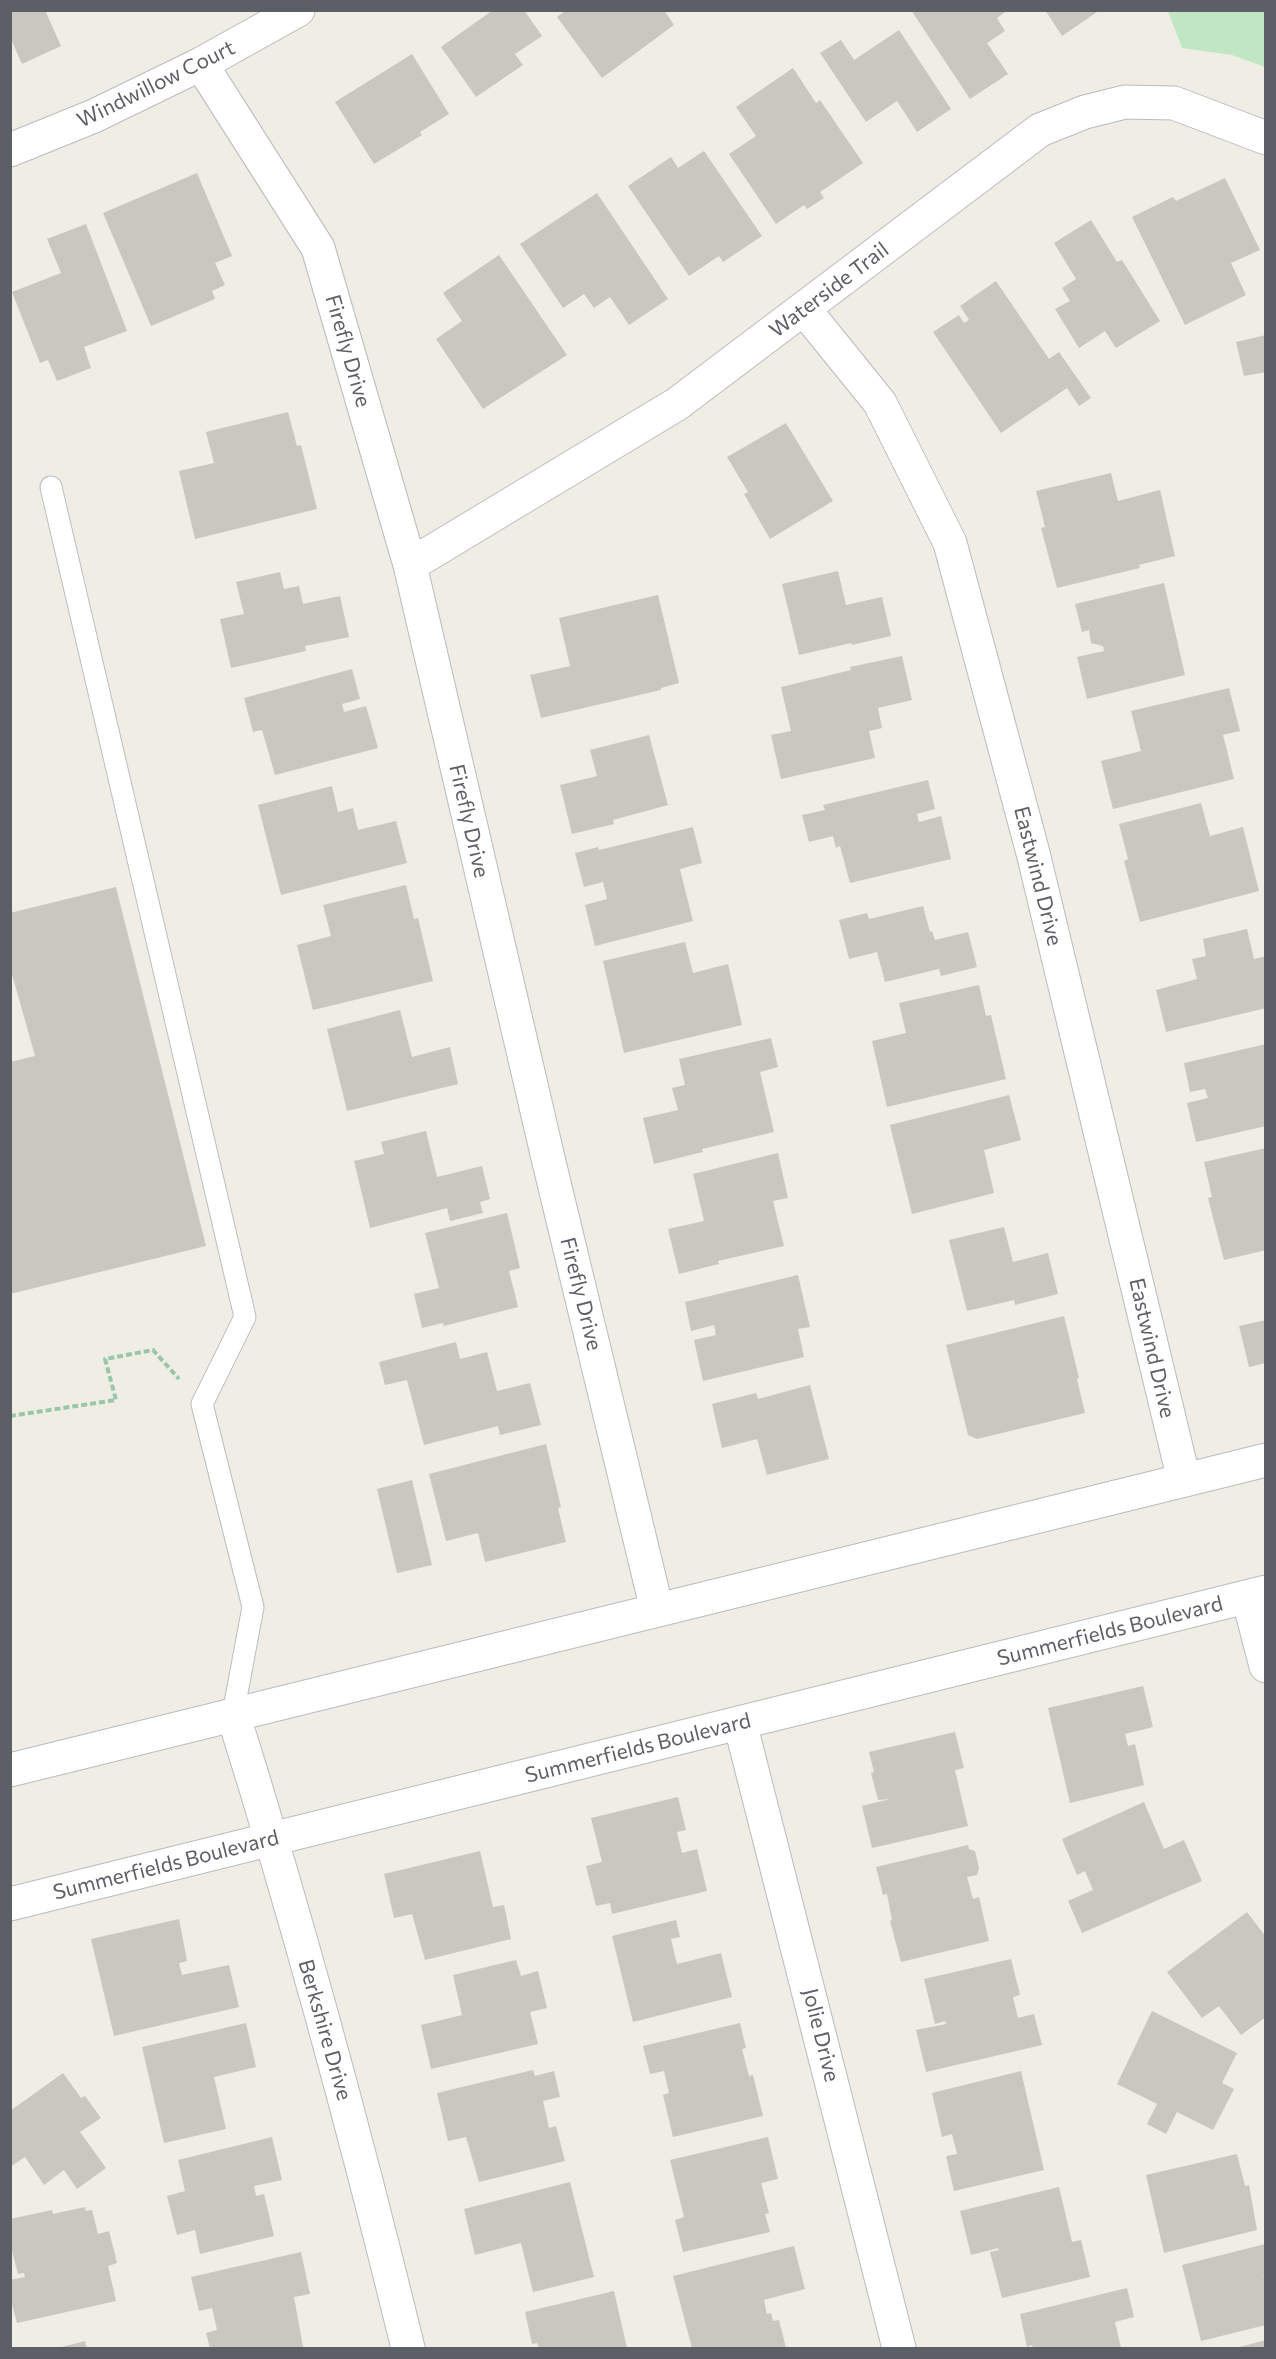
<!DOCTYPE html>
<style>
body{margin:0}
#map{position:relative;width:1276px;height:2359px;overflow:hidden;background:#efede4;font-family:Commissioner,sans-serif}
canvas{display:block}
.frame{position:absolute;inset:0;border:12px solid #5c5f65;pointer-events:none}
</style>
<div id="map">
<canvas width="1276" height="2359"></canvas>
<div class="frame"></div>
</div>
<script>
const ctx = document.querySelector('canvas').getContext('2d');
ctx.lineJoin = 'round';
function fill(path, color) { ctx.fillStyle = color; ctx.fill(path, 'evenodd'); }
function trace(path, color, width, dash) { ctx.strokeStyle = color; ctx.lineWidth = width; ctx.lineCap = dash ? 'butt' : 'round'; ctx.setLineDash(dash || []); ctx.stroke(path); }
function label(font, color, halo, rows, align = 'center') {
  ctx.font = font + ' Commissioner,sans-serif'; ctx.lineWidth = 4.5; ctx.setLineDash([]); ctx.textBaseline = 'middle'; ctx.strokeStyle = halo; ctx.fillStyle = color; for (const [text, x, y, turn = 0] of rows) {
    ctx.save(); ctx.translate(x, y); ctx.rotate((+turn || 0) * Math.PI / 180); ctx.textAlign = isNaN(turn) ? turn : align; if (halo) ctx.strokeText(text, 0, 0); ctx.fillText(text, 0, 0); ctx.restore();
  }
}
const green = new Path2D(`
 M1168,11H1265V67L1232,55L1182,48Z`);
const building = new Path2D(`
 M10,10H45L61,46L22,64L10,37Z
 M493,10H524L542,36L515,54L523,65L476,97L441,47Z
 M566,10H664L674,25L602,78L557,17Z
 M911,10H1008L997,18L1005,31L987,43L1008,74L970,99Z
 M1045,10H1100L1062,36Z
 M899,30L951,109L917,132L897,101L866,122L820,53L841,40L854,60Z
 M412,54L449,114L420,132L422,135L374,164L335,102Z
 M793,68L816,103L820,100L863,163L820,192L824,198L807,209L804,205L776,224L729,154L756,136L736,107Z
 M704,151L762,236L723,262L719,256L689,276L628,186L671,157L678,168Z
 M197,173L232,256L215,263L225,285L212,291L215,299L151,326L103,213Z
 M1225,178L1260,250L1231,263L1246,295L1185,325L1132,217L1173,197L1176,201Z
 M597,193L668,299L629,325L610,297L594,308L584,294L563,308L520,244Z
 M1091,220L1117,262L1122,260L1160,321L1116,348L1105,331L1079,348L1055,309L1070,301L1062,288L1076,279L1054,243Z
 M86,224L127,331L84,347L91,368L57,381L48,360L40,363L12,292L61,273L47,239Z
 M499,255L567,355L483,409L436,339L462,321L443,293Z
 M996,281L1049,359L1059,352L1091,398L1079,406L1067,388L1001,433L933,332L959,315L964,323L969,320L960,306Z
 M1266,335V372L1244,376L1236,342Z
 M288,412L297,446L301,445L317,509L195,539L179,471L214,463L206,432Z
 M786,423L833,501L770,539L744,494L748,492L727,457Z
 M1111,473L1118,501L1160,490L1175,556L1139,565L1140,568L1057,588L1041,528L1045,527L1036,491Z
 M838,571L846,605L882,597L891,636L852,645L851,643L799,655L782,584Z
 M280,572L284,589L299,586L303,604L340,596L349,637L305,646L306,651L231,668L220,619L244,614L236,582Z
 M1164,583L1185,675L1087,699L1077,657L1104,651L1103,646L1091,643L1089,630L1082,632L1075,604Z
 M658,595L679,683L661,688V690L541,718L530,675L570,666L559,618Z
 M902,656L912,700L878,708L882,728L869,731L875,758L781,779L771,735L791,731L781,687L851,670L850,667Z
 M352,669L360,699L342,704L344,712L366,706L378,748L275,775L262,730L253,732L244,698Z
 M1229,688L1240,731L1223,735L1234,779L1113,809L1101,761L1141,751L1131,711Z
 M649,735L668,805L613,820L614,824L572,834L560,785L597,776L590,750Z
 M928,780L935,809L917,814L919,822L941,816L951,859L850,883L840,846L836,848L833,836L809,842L802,815L825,810L823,805Z
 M332,786L338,812L353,808L358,830L396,821L407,863L281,895L258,805Z
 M1201,803L1210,836L1243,827L1259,891L1140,922L1124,861L1128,859L1119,824Z
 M693,827L702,863L680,869L693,921L595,946L585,905L607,899L603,882L584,887L575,853L598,847L599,850Z
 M406,885L414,919L418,918L433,981L313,1010L297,945L331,936L323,905Z
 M116,887L206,1246L10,1294V1062L35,1056L10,967V913Z
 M923,906L930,932L932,931L935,940L968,932L977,967L941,976L939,969L885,982L877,952L849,959L839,920L867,913L869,919Z
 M1247,929L1254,959L1266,956V1008L1166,1032L1156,990L1197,979L1192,959L1206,956L1203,939Z
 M685,942L693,973L728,964L742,1025L624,1053L603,961Z
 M979,985L986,1016L991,1015L1006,1079L887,1107L872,1041L906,1033L899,1003Z
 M400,1010L412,1057L450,1047L458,1084L347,1111L327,1029Z
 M771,1038L778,1067L760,1072L774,1132L702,1149L703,1152L654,1164L643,1118L678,1110L672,1088L685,1085L679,1059Z
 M1266,1044V1126L1196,1142L1187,1103L1208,1098L1205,1089L1190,1092L1184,1063Z
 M1009,1095L1021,1140L984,1150L994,1193L912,1214L890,1125Z
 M426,1131L437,1177L482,1166L490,1199L480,1202L483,1213L450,1221L447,1208L370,1228L354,1161L384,1154L381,1142Z
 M1266,1148V1250L1224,1260L1208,1198L1212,1197L1204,1162Z
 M778,1153L788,1198L773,1201L784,1246L718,1261L719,1264L679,1274L668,1229L704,1221L693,1174Z
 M507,1213L520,1268L509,1271L518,1307L444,1326L443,1323L422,1328L414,1294L439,1288L425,1233Z
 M1004,1227L1013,1262L1048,1253L1058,1294L1015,1305L1014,1300L967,1311L949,1240Z
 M798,1275L810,1327L798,1329L804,1357L703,1381L694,1340L716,1335L714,1325L691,1331L685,1302Z
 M1064,1316L1079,1378L1077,1379L1085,1413L977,1439L968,1435L946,1345Z
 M1266,1320V1363L1249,1367L1239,1326Z
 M456,1342L460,1359L487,1352L497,1391L530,1383L541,1425L500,1435L498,1426L424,1445L407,1380L385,1385L379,1362Z
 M810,1385L829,1459L767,1475L757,1439L722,1448L712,1404L756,1393L758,1399Z
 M546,1444L561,1507L558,1508L566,1542L485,1562L478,1533L446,1541L429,1474Z
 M412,1480L432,1565L397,1573L377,1489Z
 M1143,1686L1153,1727L1125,1734L1128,1746L1135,1744L1144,1785L1070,1803L1048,1708Z
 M955,1732L964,1768L955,1770L968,1826L872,1848L862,1806L890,1799L878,1800L871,1773L874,1772L869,1752Z
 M678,1797L686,1830L677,1832L682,1853L697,1849L707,1891L612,1914L610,1903L596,1906L586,1866L602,1862L591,1818Z
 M1144,1802L1164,1849L1184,1840L1202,1881L1082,1933L1068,1901L1093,1890L1085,1871L1077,1875L1062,1839Z
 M968,1845L969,1849L975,1851L979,1868L977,1875L967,1877L973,1899L979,1897L989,1941L901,1962L890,1921L892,1920L887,1894L883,1895L876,1867Z
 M480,1851L493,1907L504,1905L511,1939L425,1960L412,1914L394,1918L384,1874Z
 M1247,1912L1266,1937V2017L1241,2035L1219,2006L1202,2018L1167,1972Z
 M179,1919L187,1961L179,1963L182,1975L229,1965L239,2007L114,2036L91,1939Z
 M676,1920L680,1937L671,1939L677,1964L721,1953L732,1997L633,2022L612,1936Z
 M1011,1959L1020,1995L1013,1997L1018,2018L1034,2014L1042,2045L926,2072L916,2030L946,2024L945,2021L935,2024L924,1979Z
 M516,1960L521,1976L538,1971L547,2008L530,2012L538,2044L431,2069L421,2025L462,2015L453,1975Z
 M1152,2011L1237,2053L1222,2083L1234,2089L1213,2130L1177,2112L1166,2134L1147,2124L1157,2104L1117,2084Z
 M246,2023L256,2067L214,2077L226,2129L164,2143L142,2047Z
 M740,2023L746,2048L742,2049L749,2076L753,2075L763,2116L673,2137L663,2095L669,2093L664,2071L650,2074L643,2046Z
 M533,2070L535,2076L554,2071L560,2097L543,2101L549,2128L556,2126L565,2161L479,2182L466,2137L448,2141L437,2093Z
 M1021,2071L1044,2170L954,2191L946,2156L957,2154L952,2134L942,2137L932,2093Z
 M63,2073L81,2098L85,2096L101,2118L80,2132L106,2168L77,2189L64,2170L44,2185L25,2157L10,2167V2111Z
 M272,2137L282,2180L254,2186L256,2196L264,2194L274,2236L200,2254L195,2230L177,2235L167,2196L185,2191L178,2160Z
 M768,2137L778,2179L761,2183L769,2213L765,2214L770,2232L683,2252L675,2220L684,2217L670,2160Z
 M1237,2154L1245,2186L1249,2185L1257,2230L1164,2253L1146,2175Z
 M570,2182L594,2277L533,2292L521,2243L475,2255L464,2209Z
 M1059,2187L1072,2242L1081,2240L1090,2277L1002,2298L990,2252L999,2250L998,2248L971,2255L960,2211Z
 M85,2207L86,2211L92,2210L98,2234L109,2231L117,2263L108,2266L116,2301L17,2323L10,2297V2280L25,2277L24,2273L18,2274L10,2243V2219L52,2210L53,2214Z
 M1265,2244L1266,2275L1263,2276L1266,2279V2325L1201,2341L1182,2265Z
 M794,2246L805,2289L764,2300L767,2314L771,2313L773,2321L779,2320L786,2348H692L673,2276Z
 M301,2252L310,2294L294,2297L303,2347L295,2348H210L206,2333L217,2330L212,2308L199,2311L191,2277Z
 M1127,2288L1134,2317L1115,2322L1121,2348H1033L1032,2345L1027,2347L1020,2314Z
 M614,2291L627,2348H539L537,2343L532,2344L525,2312Z
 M1266,2340V2348H1236Z
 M85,2341L87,2348H58Z`);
const path = new Path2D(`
 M10,1416L116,1400L105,1359L153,1350L179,1379`);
const lane = new Path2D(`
 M51,487L245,1317L202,1404L253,1607L233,1714`);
const street = new Path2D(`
 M201,64L318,248L410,565L548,1158L657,1610
 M10,150L94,116L201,64L298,10
 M804,309L880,403L950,543L1033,853L1184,1480
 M410,565L677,404L1040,130L1085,112L1125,102L1174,103L1266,138
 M1248,1597L1266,1666
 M233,1714C299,1924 356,2135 408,2348
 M740,1723L899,2348`);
const secondary = new Path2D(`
 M10,1770L1266,1460
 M10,1904L1266,1592`);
const streetNames = [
 ["Windwillow Court",156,84,-26],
 ["Waterside Trail",829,290,-37],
 ["Firefly Drive",348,351,74],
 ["Firefly Drive",469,821,77],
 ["Eastwind Drive",1038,876,76],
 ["Firefly Drive",581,1294,76],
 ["Eastwind Drive",1152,1348,77],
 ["Summerfields Boulevard",1110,1631,-14],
 ["Summerfields Boulevard",638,1748,-14],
 ["Summerfields Boulevard",166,1865,-14],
 ["Berkshire Drive",325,2030,74],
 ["Jolie Drive",821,2035,76]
];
fill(green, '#c0e6c3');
fill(building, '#cac7c1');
trace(lane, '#b9bbc0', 23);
trace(street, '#b9bbc0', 35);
trace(secondary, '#b9bcc2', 35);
trace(path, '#99c7a9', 4, [6, 3]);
trace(lane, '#fff', 21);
trace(street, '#fff', 33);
trace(secondary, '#fff', 33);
label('21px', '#5c5f65', '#fff', streetNames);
</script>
